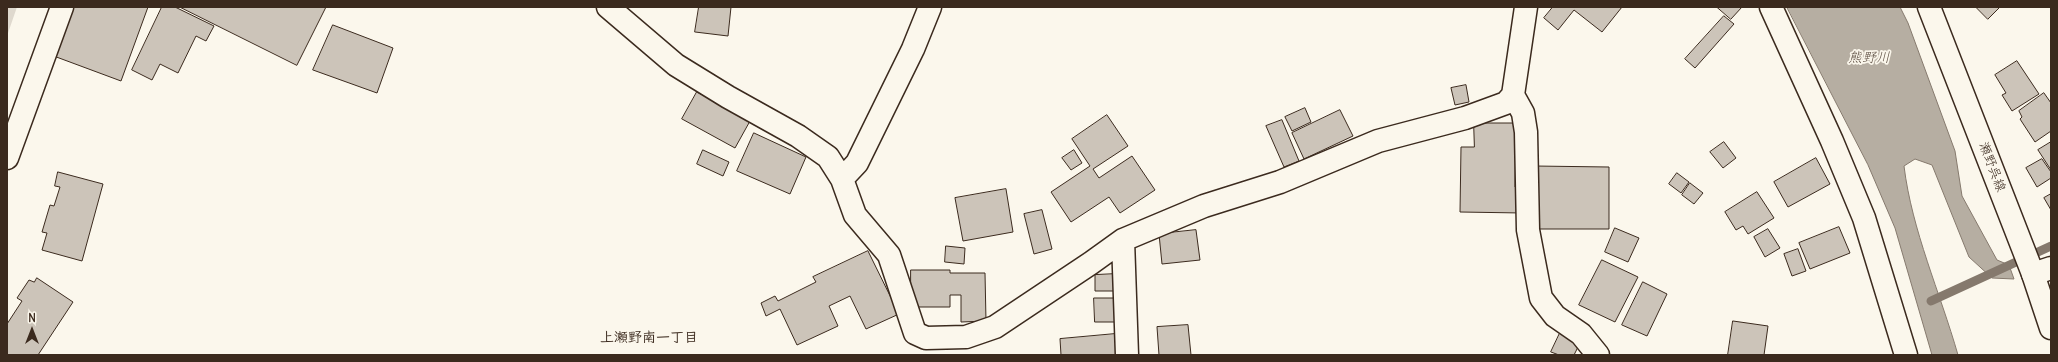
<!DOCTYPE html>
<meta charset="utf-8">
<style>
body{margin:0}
#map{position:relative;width:2058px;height:362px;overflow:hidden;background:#fbf7ec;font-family:Delius,sans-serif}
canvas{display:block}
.frame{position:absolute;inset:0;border:8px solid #3b2a1e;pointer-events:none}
.north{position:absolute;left:12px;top:310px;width:40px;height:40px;-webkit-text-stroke:3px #fbf7ec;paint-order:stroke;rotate:0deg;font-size:11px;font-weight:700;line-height:16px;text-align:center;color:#3b2a1e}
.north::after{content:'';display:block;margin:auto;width:14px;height:18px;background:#3b2a1e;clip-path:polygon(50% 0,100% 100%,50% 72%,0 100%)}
</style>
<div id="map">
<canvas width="2058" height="362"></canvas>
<div class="frame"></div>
<div class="north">N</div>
</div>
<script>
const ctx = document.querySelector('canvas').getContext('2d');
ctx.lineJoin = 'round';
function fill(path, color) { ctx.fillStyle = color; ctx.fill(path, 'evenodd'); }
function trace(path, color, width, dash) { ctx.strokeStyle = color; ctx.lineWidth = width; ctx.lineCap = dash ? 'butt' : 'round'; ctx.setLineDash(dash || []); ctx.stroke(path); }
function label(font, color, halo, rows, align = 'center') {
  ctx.font = font + ' Delius,"Klee One",sans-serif'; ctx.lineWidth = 3.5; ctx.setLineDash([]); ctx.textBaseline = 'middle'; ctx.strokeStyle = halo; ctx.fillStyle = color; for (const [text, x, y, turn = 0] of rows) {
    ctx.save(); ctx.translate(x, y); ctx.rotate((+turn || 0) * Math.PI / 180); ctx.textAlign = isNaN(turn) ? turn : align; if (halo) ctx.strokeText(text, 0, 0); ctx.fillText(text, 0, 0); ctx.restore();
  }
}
const green = new Path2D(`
 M7,7H17L7,36Z`);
const water = new Path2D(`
 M1787,7H1900L1908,23L1955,151L1962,196L1997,260L2009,265L2014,279L1992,278L1969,257L1932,165L1915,159L1904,166C1912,231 1940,292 1958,355H1932L1895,228L1868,165Z`);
const stream = new Path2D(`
 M1931,301L2051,246`);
const building = new Path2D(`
 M69,7H148L121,81L51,55Z
 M162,7H175L214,26L206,41L196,36L178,73L160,64L152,80L132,70Z
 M180,7H326L297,65Z
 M699,7H731L728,36L695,32Z
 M1553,7H1622L1602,32L1574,10L1558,30L1544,18Z
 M1717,7H1742L1731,19Z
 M1976,7H2000L1988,19Z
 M1724,16L1734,24L1695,68L1685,59Z
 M333,25L393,48L377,93L313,70Z
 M2017,61L2039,94L2012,111L2002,95L2006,93L1995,75Z
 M1466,85L1469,102L1455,105L1451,88Z
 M697,92L750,121L735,148L682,119Z
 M2044,93L2051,103V131L2035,142L2020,119L2022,117L2019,111Z
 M1305,108L1311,122L1292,131L1285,117Z
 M1340,110L1353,136L1304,159L1292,133Z
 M1107,115L1128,146L1093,169L1099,178L1132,156L1155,190L1120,213L1109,197L1071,222L1051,192L1090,166L1072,139Z
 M1282,120L1299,161L1284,167L1266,126Z
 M1474,123H1516L1515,187L1522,188V213L1460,212L1461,147H1474Z
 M754,133L806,157L790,194L737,171Z
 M1724,142L1736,158L1723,168L1710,152Z
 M2051,142V170L2038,150Z
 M703,150L729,162L723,176L697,164Z
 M1074,150L1082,163L1071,170L1062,158Z
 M1816,158L1830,184L1788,207L1774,182Z
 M2042,159L2051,172V178L2037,187L2026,168Z
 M1534,166L1609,167V229H1533Z
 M58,172L103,184L82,261L42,250L47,233L42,232L50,205L54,206L60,187L55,186Z
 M1677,173L1689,182L1681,193L1669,184Z
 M1690,183L1703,193L1694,204L1682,195Z
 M1006,189L1013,232L963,241L955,198Z
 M1757,192L1774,218L1748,234L1743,226L1736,230L1725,212Z
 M2051,194V210L2044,198Z
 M1042,210L1052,249L1034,254L1024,214Z
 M1839,227L1850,253L1810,269L1799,243Z
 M1615,228L1639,238L1628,262L1605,252Z
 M1768,229L1780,248L1765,257L1754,237Z
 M1196,230L1200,260L1162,264L1159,234Z
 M946,246L965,248L964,264L945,262Z
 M1798,249L1806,271L1792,276L1784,254Z
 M868,251L899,314L866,329L850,296L829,306L838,326L797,345L780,309L766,316L761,303L775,296L778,301L816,282L813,277Z
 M1602,260L1638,277L1615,322L1579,305Z
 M911,270H950V273H985L986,321L961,322V295H950V307H911Z
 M1116,274V291H1095V275Z
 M37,278L73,302L38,355H7V324L22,301L17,298L29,280L34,282Z
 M1643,282L1667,294L1647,336L1622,325Z
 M1094,298H1116V322H1095Z
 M1733,321L1768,326L1764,355H1728Z
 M1188,325L1191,355H1159L1157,327Z
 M1560,333L1580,343L1574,355H1559L1551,352Z
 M1115,334L1117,355H1061L1060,339Z`);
const minor = new Path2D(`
 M608,7L676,65L728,97L798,136L828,157L842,179L855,215L889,255L915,333L926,338L966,337L995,327L1091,263L1123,240L1204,206L1280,182L1378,141L1465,118L1506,103L1513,95L1526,7
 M1771,7L1832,141L1864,218L1906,355
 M1513,95L1523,113L1526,132L1528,230L1541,298L1555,316L1581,334L1598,355
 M7,158L62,7
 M842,179L857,163L913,49L930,7
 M1123,240L1127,355
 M2033,274L2051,268`);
const major = new Path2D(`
 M1929,7L2033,274L2051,328`);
const streetNames = [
 ["瀬野呉線",1992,167,69]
];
const waterNames = [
 ["熊野川",1869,58]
];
const neighbourhoodNames = [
 ["上瀬野南一丁目",649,338]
];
fill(green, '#dfd9ce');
fill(water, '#b6aea2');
trace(water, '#85796d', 1);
trace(stream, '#85796d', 9);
fill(building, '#ccc4b9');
trace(building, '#3b2a1e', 1);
trace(minor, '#3b2a1e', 25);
trace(major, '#3b2a1e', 25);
trace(minor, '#fbf7ec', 22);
trace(major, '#fbf7ec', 22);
label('13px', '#3b2a1e', '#fbf7ec', streetNames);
label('italic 14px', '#605246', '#fbf7ec', waterNames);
label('bold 14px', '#3b2a1e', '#fbf7ec', neighbourhoodNames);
</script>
